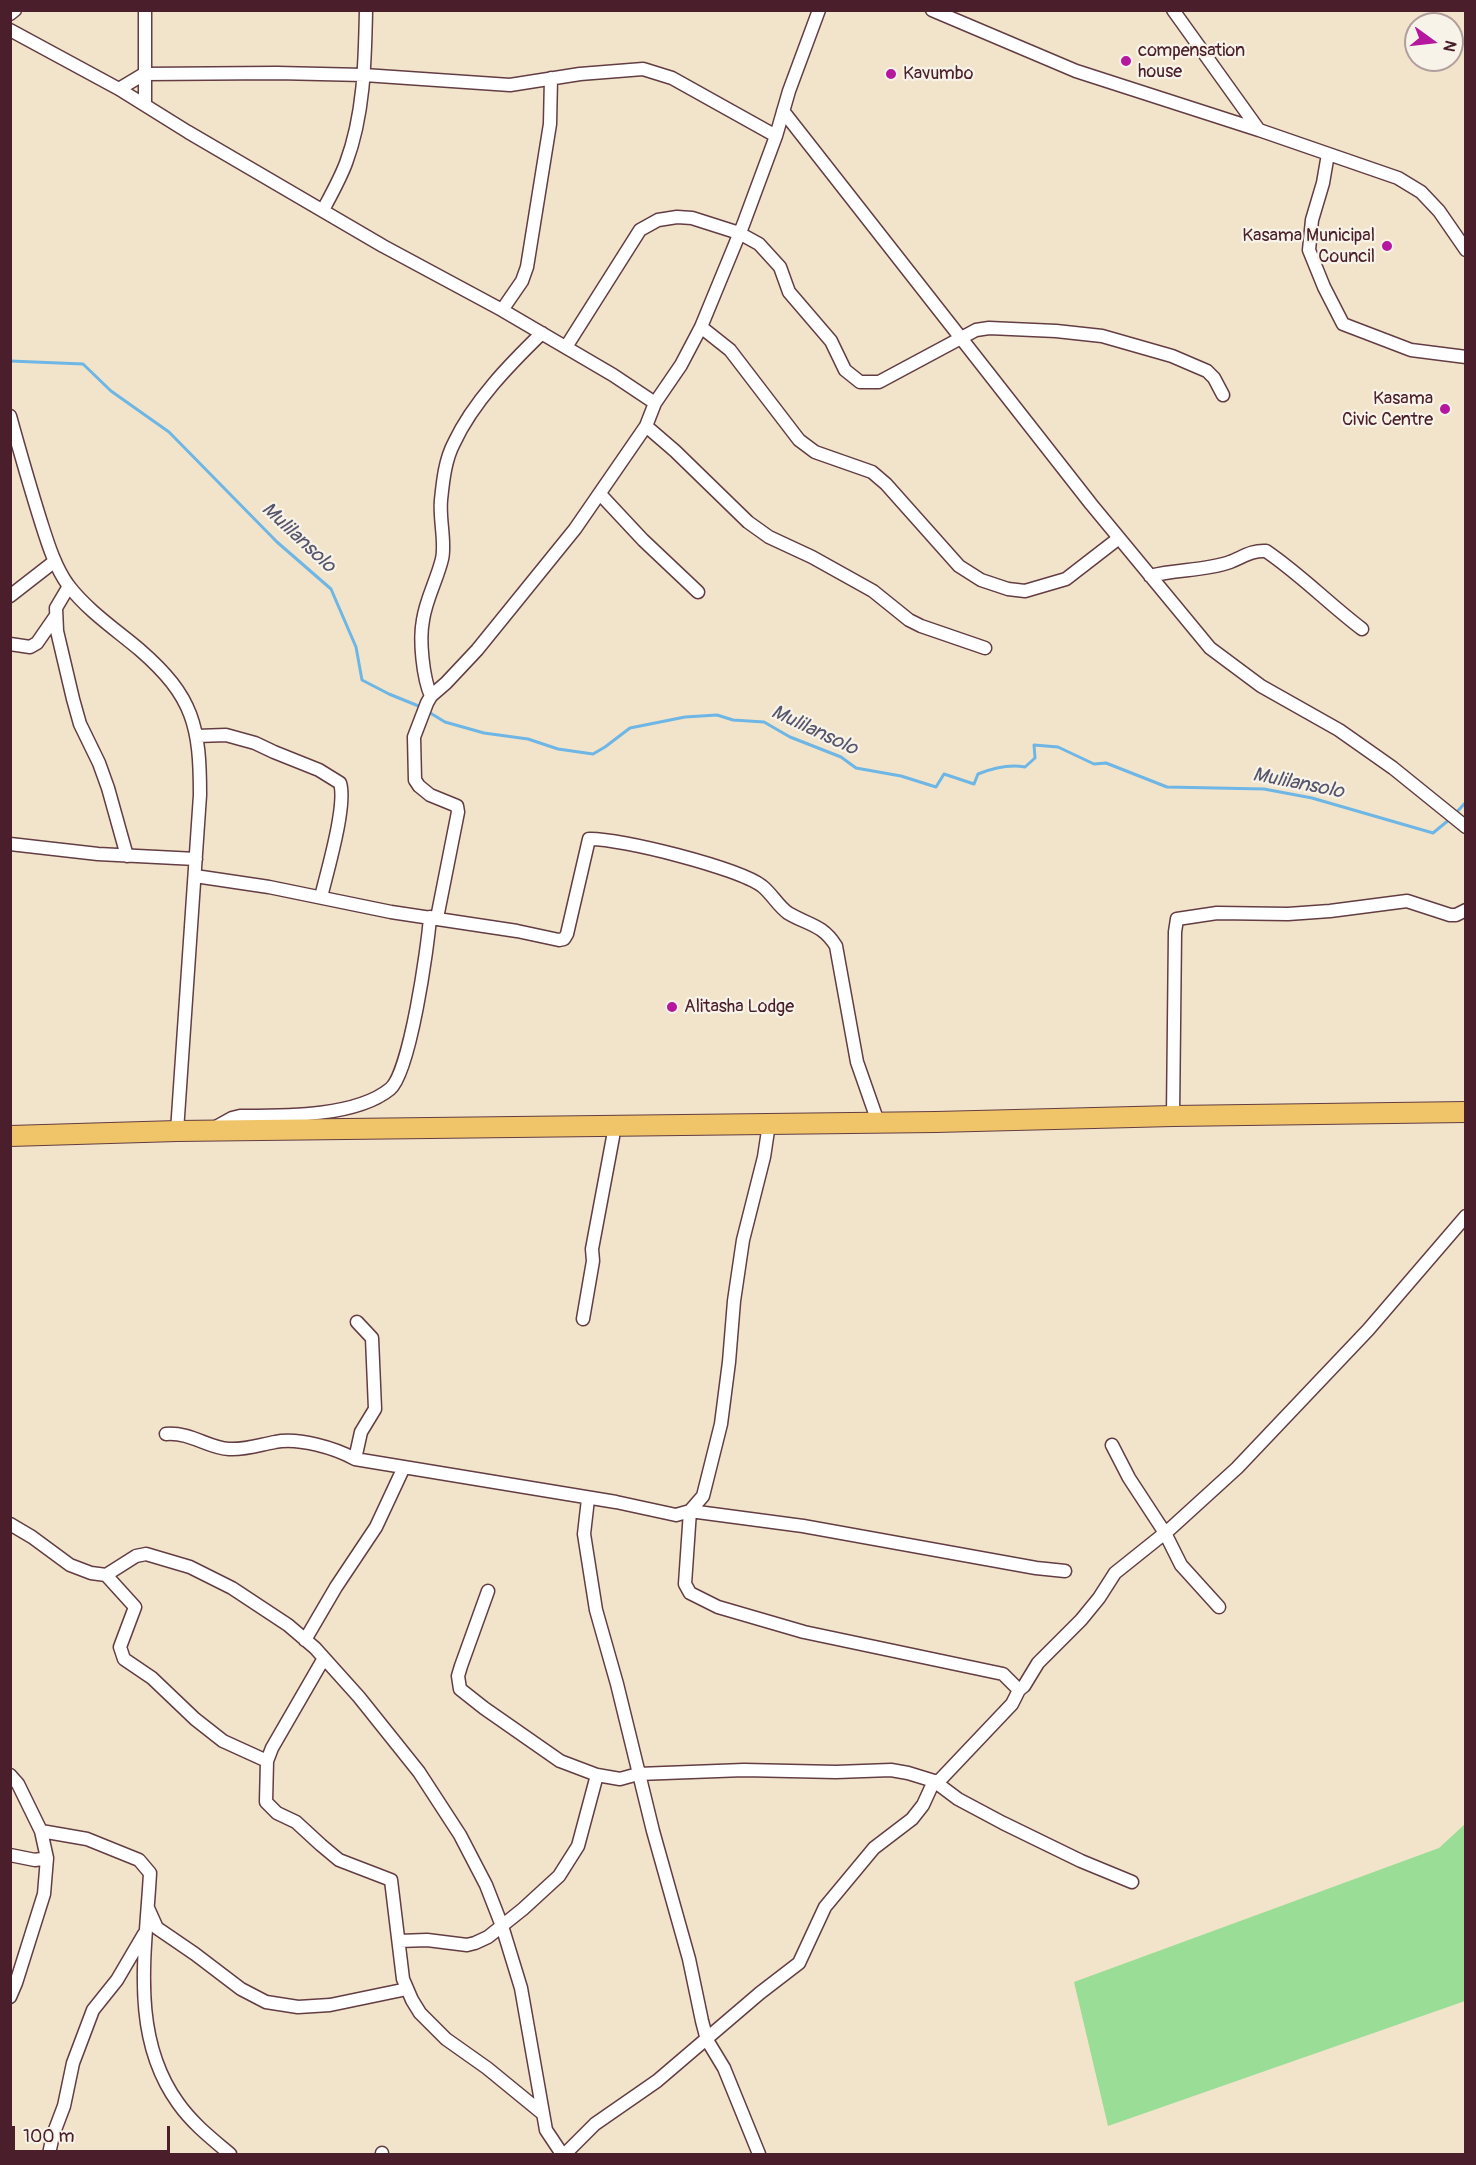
<!DOCTYPE html>
<style>
body{margin:0}
#map{position:relative;width:1476px;height:2165px;overflow:hidden;background:#f2e4ca;font-family:Pangolin,sans-serif}
canvas{display:block}
.frame{position:absolute;inset:0;border:12px solid #4a1f2b;pointer-events:none}
.north{position:absolute;left:1404px;top:12px;width:60px;height:60px;box-sizing:border-box;background:#f7f3e8;border:2px solid #b29e9c;border-radius:50%;rotate:105deg;font-size:16px;font-weight:700;line-height:24px;text-align:center;color:#4a1f2b}
.north::after{content:'';display:block;margin:auto;width:21px;height:27px;background:#b5179e;clip-path:polygon(50% 0,100% 100%,50% 72%,0 100%)}
.scale{position:absolute;left:12px;top:2126px;width:158px;height:27px;box-sizing:border-box;border:3px solid #4a1f2b;border-top:0;padding-left:8px;font-size:18px;line-height:21px;white-space:nowrap;color:#4a1f2b;-webkit-text-stroke:4px #f7f3e8;paint-order:stroke}
</style>
<div id="map">
<canvas width="1476" height="2165"></canvas>
<div class="frame"></div>
<div class="north">N</div>
<div class="scale">100 m</div>
</div>
<script>
const ctx = document.querySelector('canvas').getContext('2d');
ctx.lineJoin = 'round';
function fill(path, color) { ctx.fillStyle = color; ctx.fill(path, 'evenodd'); }
function trace(path, color, width, dash) { ctx.strokeStyle = color; ctx.lineWidth = width; ctx.lineCap = dash ? 'butt' : 'round'; ctx.setLineDash(dash || []); ctx.stroke(path); }
function label(font, color, halo, rows, align = 'center') {
  ctx.font = font + ' Pangolin,sans-serif'; ctx.lineWidth = 4.5; ctx.setLineDash([]); ctx.textBaseline = 'middle'; ctx.strokeStyle = halo; ctx.fillStyle = color; for (const [text, x, y, turn = 0] of rows) {
    ctx.save(); ctx.translate(x, y); ctx.rotate((+turn || 0) * Math.PI / 180); ctx.textAlign = isNaN(turn) ? turn : align; if (halo) ctx.strokeText(text, 0, 0); ctx.fillText(text, 0, 0); ctx.restore();
  }
}
const green = new Path2D(`
 M1465,1824V2001L1108,2126L1074,1982L1439,1848Z`);
const stream = new Path2D(`
 M10,361L83,364L111,391L169,432L277,542L331,589L356,647L362,680L389,694L421,707
 M427,711L445,722L484,733L528,739L558,749L593,754L605,747L630,728L685,717L717,715L733,720L764,722L790,737L841,757L856,768L901,776L936,787L944,774L974,784L978,774C993,768 1009,764 1025,767L1035,758L1034,745L1058,747L1094,764L1106,763L1167,787L1264,789L1312,798L1433,833L1450,819
 M1455,814L1466,802`);
const street = new Path2D(`
 M932,10L1076,71L1259,130
 M1173,10L1259,130L1398,178L1421,192L1439,211L1466,250
 M10,14L15,10
 M10,30L119,89L188,132L383,246L502,310L613,375L655,403
 M119,89L144,74L277,73L364,75L510,85L580,74L643,69L672,78L776,136
 M145,104V10
 M783,111L1091,504L1210,648L1261,686L1339,730L1393,768L1466,827
 M1328,154L1323,183L1312,220L1309,250L1324,287L1343,324L1411,350L1466,357
 M323,210C331,195 340,179 346,163C364,115 365,62 366,10
 M502,310L522,281L527,267L550,124L551,78
 M701,327L730,350L799,440L815,452L872,472L886,484L959,566L981,580L1008,589L1025,591L1066,579L1119,538
 M566,347L640,230L658,220L677,217L692,218L739,233L759,244L780,267L789,292L831,341L845,370L860,382H879L976,330L989,328L1056,331L1102,336L1172,356L1207,371L1214,378L1223,395
 M10,416C20,452 30,487 41,522C48,544 55,567 68,585C88,611 115,629 140,650C194,697 200,727 200,795L177,1131
 M646,426L675,451L748,522L769,537L812,557L873,591L909,620L921,626L985,648
 M600,494L643,540L698,592
 M1150,576C1176,569 1205,571 1230,562C1243,557 1252,550 1266,551C1300,574 1329,604 1362,629
 M69,586L56,608L57,631L73,699L80,724L99,763L108,788L127,856
 M10,596L55,561
 M10,644L30,647L37,643L55,617
 M431,696C423,678 419,640 423,620C426,599 437,580 442,559C446,543 439,519 441,500C443,481 445,460 454,443C473,402 510,364 542,333
 M197,736L226,735L255,743L274,752L319,770L340,783C347,805 327,872 321,897
 M10,844L98,854L196,859
 M195,876L269,887L391,912L517,931L559,940L564,939L567,934L589,839C620,838 738,868 762,886C772,894 778,906 788,913C808,925 822,924 836,946L857,1062L878,1122
 M437,918L458,812L457,806L430,795L419,786L415,780L414,737L427,703L431,696L446,683L477,650L575,529L646,426L655,403L681,365L701,327L743,225L776,136L789,91L819,10
 M1173,1116L1175,932L1177,919L1217,913L1288,914L1330,911L1407,901L1450,915H1456L1466,910
 M214,1128L232,1118L240,1116C283,1116 356,1117 390,1089C410,1073 428,946 430,917
 M583,1319L593,1261L592,1249L613,1137V1126
 M166,1434C191,1432 208,1448 229,1449C245,1450 259,1445 275,1442C298,1437 335,1448 355,1459L616,1502L676,1515L690,1511L803,1526L1036,1568L1065,1571
 M1112,1445L1129,1478L1165,1533L1181,1565L1219,1607
 M355,1459L361,1432L375,1409L372,1338L357,1322
 M588,1499L584,1534L596,1610L617,1684L653,1831L689,1959L702,2021L707,2040L724,2068L759,2154
 M10,1524L32,1537L70,1565L91,1573L106,1575L136,1556L146,1554L190,1567L232,1588L288,1625L315,1648L359,1697L419,1772L460,1835L486,1885L502,1926L521,1988L546,2130L562,2154
 M106,1575L135,1607L120,1647L124,1659L152,1678L195,1719L223,1741L267,1761
 M488,1591L461,1666L458,1676L460,1689L484,1708L560,1761L597,1775L620,1779L638,1774L744,1770L836,1772L891,1770L908,1773L934,1781L958,1799L1003,1823L1081,1861L1132,1882
 M305,1640L336,1587L376,1527L404,1467
 M324,1658L272,1748L267,1761L266,1802L277,1813L296,1822L321,1845L339,1860L391,1880L403,1979L412,2000L420,2013L446,2039L487,2068L542,2113
 M1019,1690L1024,1686L1038,1663L1081,1620L1099,1598L1115,1573L1170,1529L1237,1468L1368,1330L1466,1216
 M10,1775L18,1784L41,1831L47,1858L44,1894L16,1983L10,1997
 M41,1831L87,1839L139,1860L150,1873C146,1950 129,2035 178,2103C192,2123 211,2138 230,2154
 M10,1855L35,1860L47,1858
 M148,1908L157,1928L195,1954L241,1989L266,2002L298,2007L330,2005L407,1989
 M399,1941L427,1940L467,1945L475,1943L488,1937L523,1909L559,1876L578,1846L597,1775
 M382,2153V2154
 M49,2154L53,2135L64,2106L73,2063L93,2010L117,1980L144,1934
 M565,2154L595,2124L657,2081L760,1993L799,1963L825,1907L874,1848L912,1819L923,1805L934,1781H939L1012,1704L1019,1690L1003,1674L804,1632L718,1607L690,1593L685,1584L690,1511L703,1496L721,1424L729,1362L734,1301L743,1240L764,1157L769,1124`);
const primary = new Path2D(`
 M10,1136L177,1131L936,1122L1173,1116L1466,1112`);
const markers = [
 [1126,61,6,"#b5179e"],
 [891,74,6,"#b5179e"],
 [1387,246,6,"#b5179e"],
 [1445,409,6,"#b5179e"],
 [672,1007,6,"#b5179e"]
];
const poiNames = [
 ["compensation",1138,51],
 ["house",1138,72],
 ["Kavumbo",903,74],
 ["Kasama Municipal",1375,236,"right"],
 ["Council",1375,257,"right"],
 ["Kasama",1433,399,"right"],
 ["Civic Centre",1433,420,"right"],
 ["Alitasha Lodge",684,1007]
];
const waterNames = [
 ["Mulilansolo",298,538,43],
 ["Mulilansolo",814,731,25],
 ["Mulilansolo",1298,784,11]
];
fill(green, '#99dd96');
trace(stream, '#6db6e5', 3);
trace(street, '#633d43', 15);
trace(primary, '#633d43', 22);
trace(street, '#fff', 12);
trace(primary, '#f0c469', 20);
for (const [x, y, r, color] of markers) { const dot = new Path2D(); dot.arc(x, y, r, 0, 2 * Math.PI); ctx.fillStyle = color; ctx.fill(dot); trace(dot, '#f7f3e8', 2); }
label('18px', '#4a1f2b', '#f7f3e8', poiNames, 'left');
label('italic 20px', '#56546c', '#f7f3e8', waterNames);
</script>
